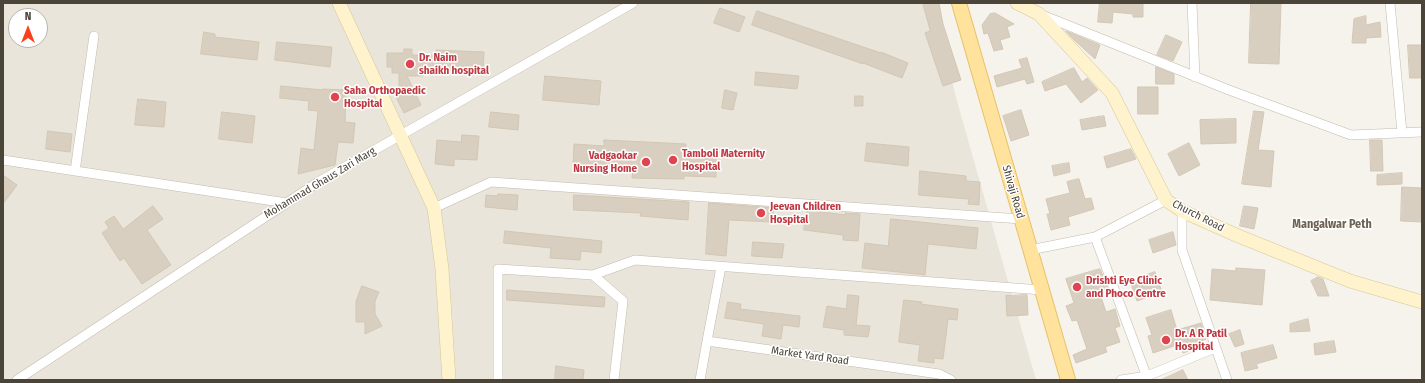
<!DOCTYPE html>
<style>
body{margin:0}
#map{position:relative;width:1425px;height:383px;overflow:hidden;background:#f6f3ec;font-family:"Fira Sans Condensed",sans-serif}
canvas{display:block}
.frame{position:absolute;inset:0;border:4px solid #4b4439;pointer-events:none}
.north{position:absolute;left:8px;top:8px;width:40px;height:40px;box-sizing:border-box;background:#fff;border:1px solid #b7b4b0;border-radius:50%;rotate:0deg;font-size:11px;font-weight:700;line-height:16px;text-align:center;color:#4b4439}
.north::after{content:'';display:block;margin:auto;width:14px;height:18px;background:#fc3f1d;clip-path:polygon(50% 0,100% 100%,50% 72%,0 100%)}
</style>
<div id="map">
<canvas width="1425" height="383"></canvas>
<div class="frame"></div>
<div class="north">N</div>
</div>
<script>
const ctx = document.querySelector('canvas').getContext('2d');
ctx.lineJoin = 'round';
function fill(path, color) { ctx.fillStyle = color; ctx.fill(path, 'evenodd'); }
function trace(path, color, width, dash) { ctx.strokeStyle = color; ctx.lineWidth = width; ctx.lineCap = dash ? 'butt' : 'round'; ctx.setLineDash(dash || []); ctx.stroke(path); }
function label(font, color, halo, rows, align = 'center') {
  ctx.font = font + ' "Fira Sans Condensed",sans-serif'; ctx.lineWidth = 3; ctx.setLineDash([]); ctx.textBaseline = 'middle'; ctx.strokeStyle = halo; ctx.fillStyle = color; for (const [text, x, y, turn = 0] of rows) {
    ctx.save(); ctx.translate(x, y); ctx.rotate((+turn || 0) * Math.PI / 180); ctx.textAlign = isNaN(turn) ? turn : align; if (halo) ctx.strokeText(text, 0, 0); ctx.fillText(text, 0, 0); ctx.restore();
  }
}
const residential = new Path2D(`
 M3,3H932L957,101L1036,380H3ZM16,16H40V40H16Z`);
const building = new Path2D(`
 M923,3H939L943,24L961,80L943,86L925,33L930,31Z
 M1100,3H1143V17H1133V14L1113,12L1112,23L1098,22Z
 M1251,3H1281L1279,64L1249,63Z
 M720,8L745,17L739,32L714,23Z
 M757,11L881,53V52L908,63L902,78L863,63V64L752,25Z
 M995,13L1014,24L1007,27L1010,37L1000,40L1003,49L994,51L988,33L984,34L982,25L990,14Z
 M1366,16V25L1380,22L1381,37L1366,38V43H1352L1354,19Z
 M1066,31L1100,45L1095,59L1072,38Z
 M204,32L215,34V37L259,42L257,60L201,54Z
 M1166,35L1182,42L1173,61L1157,55Z
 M277,42L332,47L330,67L275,60Z
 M1408,45H1422V78H1410Z
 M404,49H412V55H436V50L484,52L483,72L426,70V74H423V76H407L421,105L404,113L393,91L399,89V73H392V67H387V53H404Z
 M1027,58L1034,82L1027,84L1025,79L997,87L994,76L1022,68L1019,60Z
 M1156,67L1174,74V84H1156Z
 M1074,68L1082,82L1087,78L1098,90L1081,103L1066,84L1045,91L1042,82Z
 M756,72L799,76L797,89L755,85Z
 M545,76L601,81L599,105L543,100Z
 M281,86L323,90V89L346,90L345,122L355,123L353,143L338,142L335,165L298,174L301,148L314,150L318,111L308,110L309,101L280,98Z
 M1138,87H1158V114H1138Z
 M725,90L737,93L733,110L722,108Z
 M855,96H863V106H855Z
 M138,99L166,102L164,127L135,125Z
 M1021,110L1029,135L1011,141L1003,116Z
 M1254,111L1264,112L1258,150L1274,151L1271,187L1242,184Z
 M222,112L255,116L252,143L219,139Z
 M491,112L519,115L518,130L489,127Z
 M1104,116L1106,126L1082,130L1080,120Z
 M1236,119V143L1201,144L1200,120Z
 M48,131L72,134L70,152L46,149Z
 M462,135L479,136L477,160L454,159V166L435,164L437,140L461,142Z
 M604,140L686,144V153L716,154V177L684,176V179L632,178L633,168L573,169L574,144L604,146Z
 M1370,140H1382L1383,171H1371Z
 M867,143L909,147L908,166L865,161Z
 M1189,143L1200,165L1179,176L1168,154Z
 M1131,149L1136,159L1107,168L1104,157Z
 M1069,163L1070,172L1054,176L1052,166Z
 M920,171L966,176V181L980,182L979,205L968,204L969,199L919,195Z
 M1402,173V184L1377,185V175Z
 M3,175L17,185L3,204Z
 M1079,179L1085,199L1091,198L1094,209L1068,217L1070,225L1051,230L1047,214H1050L1046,199L1070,193L1067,182Z
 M1402,187L1422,188V222L1401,221Z
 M498,194L518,195L517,210L485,207L486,195L498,196Z
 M574,195L689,202L688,220L640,216L641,213L574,210Z
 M709,203L774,208L773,222L729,220L726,256L706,254Z
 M153,206L163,219L147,230L171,265L142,284L124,258L120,261L102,233L109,228L105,222L114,216L123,229Z
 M1244,206L1258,208L1254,229L1240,226Z
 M807,210L845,215V213L860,214L858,241L843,240V235L804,230Z
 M891,219L978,228L976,249L928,244L925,275L862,268L865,243L888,246Z
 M505,231L602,241L601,253L581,251L580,260L550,258L551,248L504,243Z
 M1173,232L1176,245L1153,253L1149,240Z
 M753,242L784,244L782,258L752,256Z
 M1236,268L1265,270L1262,305L1210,300L1212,269L1236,271Z
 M1100,269L1108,288L1099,291L1106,312L1115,309L1120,326L1115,328L1120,342L1105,347L1107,352L1076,363L1073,355L1087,349L1077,320L1072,321L1066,306L1074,303L1066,279Z
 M1155,272L1162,292L1137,301L1130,281Z
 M1318,277L1323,279L1329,296H1318L1311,281Z
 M362,286L379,292L375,301V314L382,326L365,334V322H356V302Z
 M507,290L605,297L604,307L507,300Z
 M848,295L859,296L856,325L870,326L868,337L844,335V330L823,327L827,306L846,309Z
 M1027,295L1028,315L1007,316L1006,296Z
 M904,300L922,302L921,304L958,309L957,320L948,319L943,359L934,358V363L918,361L920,345L899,342Z
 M728,302L741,304L740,309L800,316L799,327L783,325L781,339L762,336L764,324L725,318Z
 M1171,310L1177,330L1201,323L1206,339L1192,344L1194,349L1183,353L1180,344L1153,353L1148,336L1152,335L1146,318Z
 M1308,319L1310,331L1290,332V324Z
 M1240,330L1244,344L1235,347L1229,334Z
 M1334,341L1336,352L1315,355L1314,344Z
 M1273,345L1277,358L1256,364L1258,368L1245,371L1241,353Z
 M556,366L584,370L583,380H555Z
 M1183,370L1188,380H1161Z`);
const street = new Path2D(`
 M1192,3L1195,77
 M1390,3L1402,133
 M1042,15L1229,90L1351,135L1422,132
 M3,160L287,203
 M75,171L94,36
 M434,208L491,182L1021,219
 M1182,211V250L1227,380
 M1095,237L1148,380
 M1030,250L1095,237L1166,200
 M593,275L623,301L614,380
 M707,341L721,267
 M17,380L320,181L633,3
 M498,380V269L593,275L635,260L1042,290
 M700,380L707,341L939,374L951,380
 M1121,380L1147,376L1215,348`);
const secondary = new Path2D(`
 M339,3L434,208L442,269L449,380
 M1017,3L1039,14L1112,93L1166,200L1182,211L1236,235L1350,281L1422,302`);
const primary = new Path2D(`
 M959,3L1068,380`);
const markers = [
 [410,64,5,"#e0444e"],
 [335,97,5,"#e0444e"],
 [673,160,5,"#e0444e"],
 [646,162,5,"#e0444e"],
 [761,213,5,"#e0444e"],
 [1077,287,5,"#e0444e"],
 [1166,340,5,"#e0444e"]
];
const healthNames = [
 ["Dr. Naim",419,58],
 ["shaikh hospital",419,71],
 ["Saha Orthopaedic",344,91],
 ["Hospital",344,104],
 ["Tamboli Maternity",682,154],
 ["Hospital",682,167],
 ["Vadgaokar",637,156,"right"],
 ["Nursing Home",637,169,"right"],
 ["Jeevan Children",770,207],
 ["Hospital",770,220],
 ["Drishti Eye Clinic",1086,281],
 ["and Phoco Centre",1086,294],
 ["Dr. A R Patil",1175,334],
 ["Hospital",1175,347]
];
const streetNames = [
 ["Mohammad Ghaus Zari Marg",320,183,-31],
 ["Shivaji Road",1013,192,74],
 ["Church Road",1198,216,27],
 ["Market Yard Road",810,356,8]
];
const neighbourhoodNames = [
 ["Mangalwar Peth",1332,225]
];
fill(residential, '#eae5da');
fill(building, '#d8cfc1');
trace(building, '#d3c7b4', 1);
trace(street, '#c2bbae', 10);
trace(secondary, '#d6c79b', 14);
trace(primary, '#e6c16a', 16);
trace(street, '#fff', 9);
trace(secondary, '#fff3cd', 13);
trace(primary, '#ffe39c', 14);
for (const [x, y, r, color] of markers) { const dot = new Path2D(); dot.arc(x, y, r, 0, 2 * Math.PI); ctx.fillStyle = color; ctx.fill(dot); trace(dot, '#fff', 1.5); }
label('bold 11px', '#be3a42', '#fff', healthNames, 'left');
label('11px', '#4b4439', '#fff', streetNames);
label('bold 12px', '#6e6250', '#fff', neighbourhoodNames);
</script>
